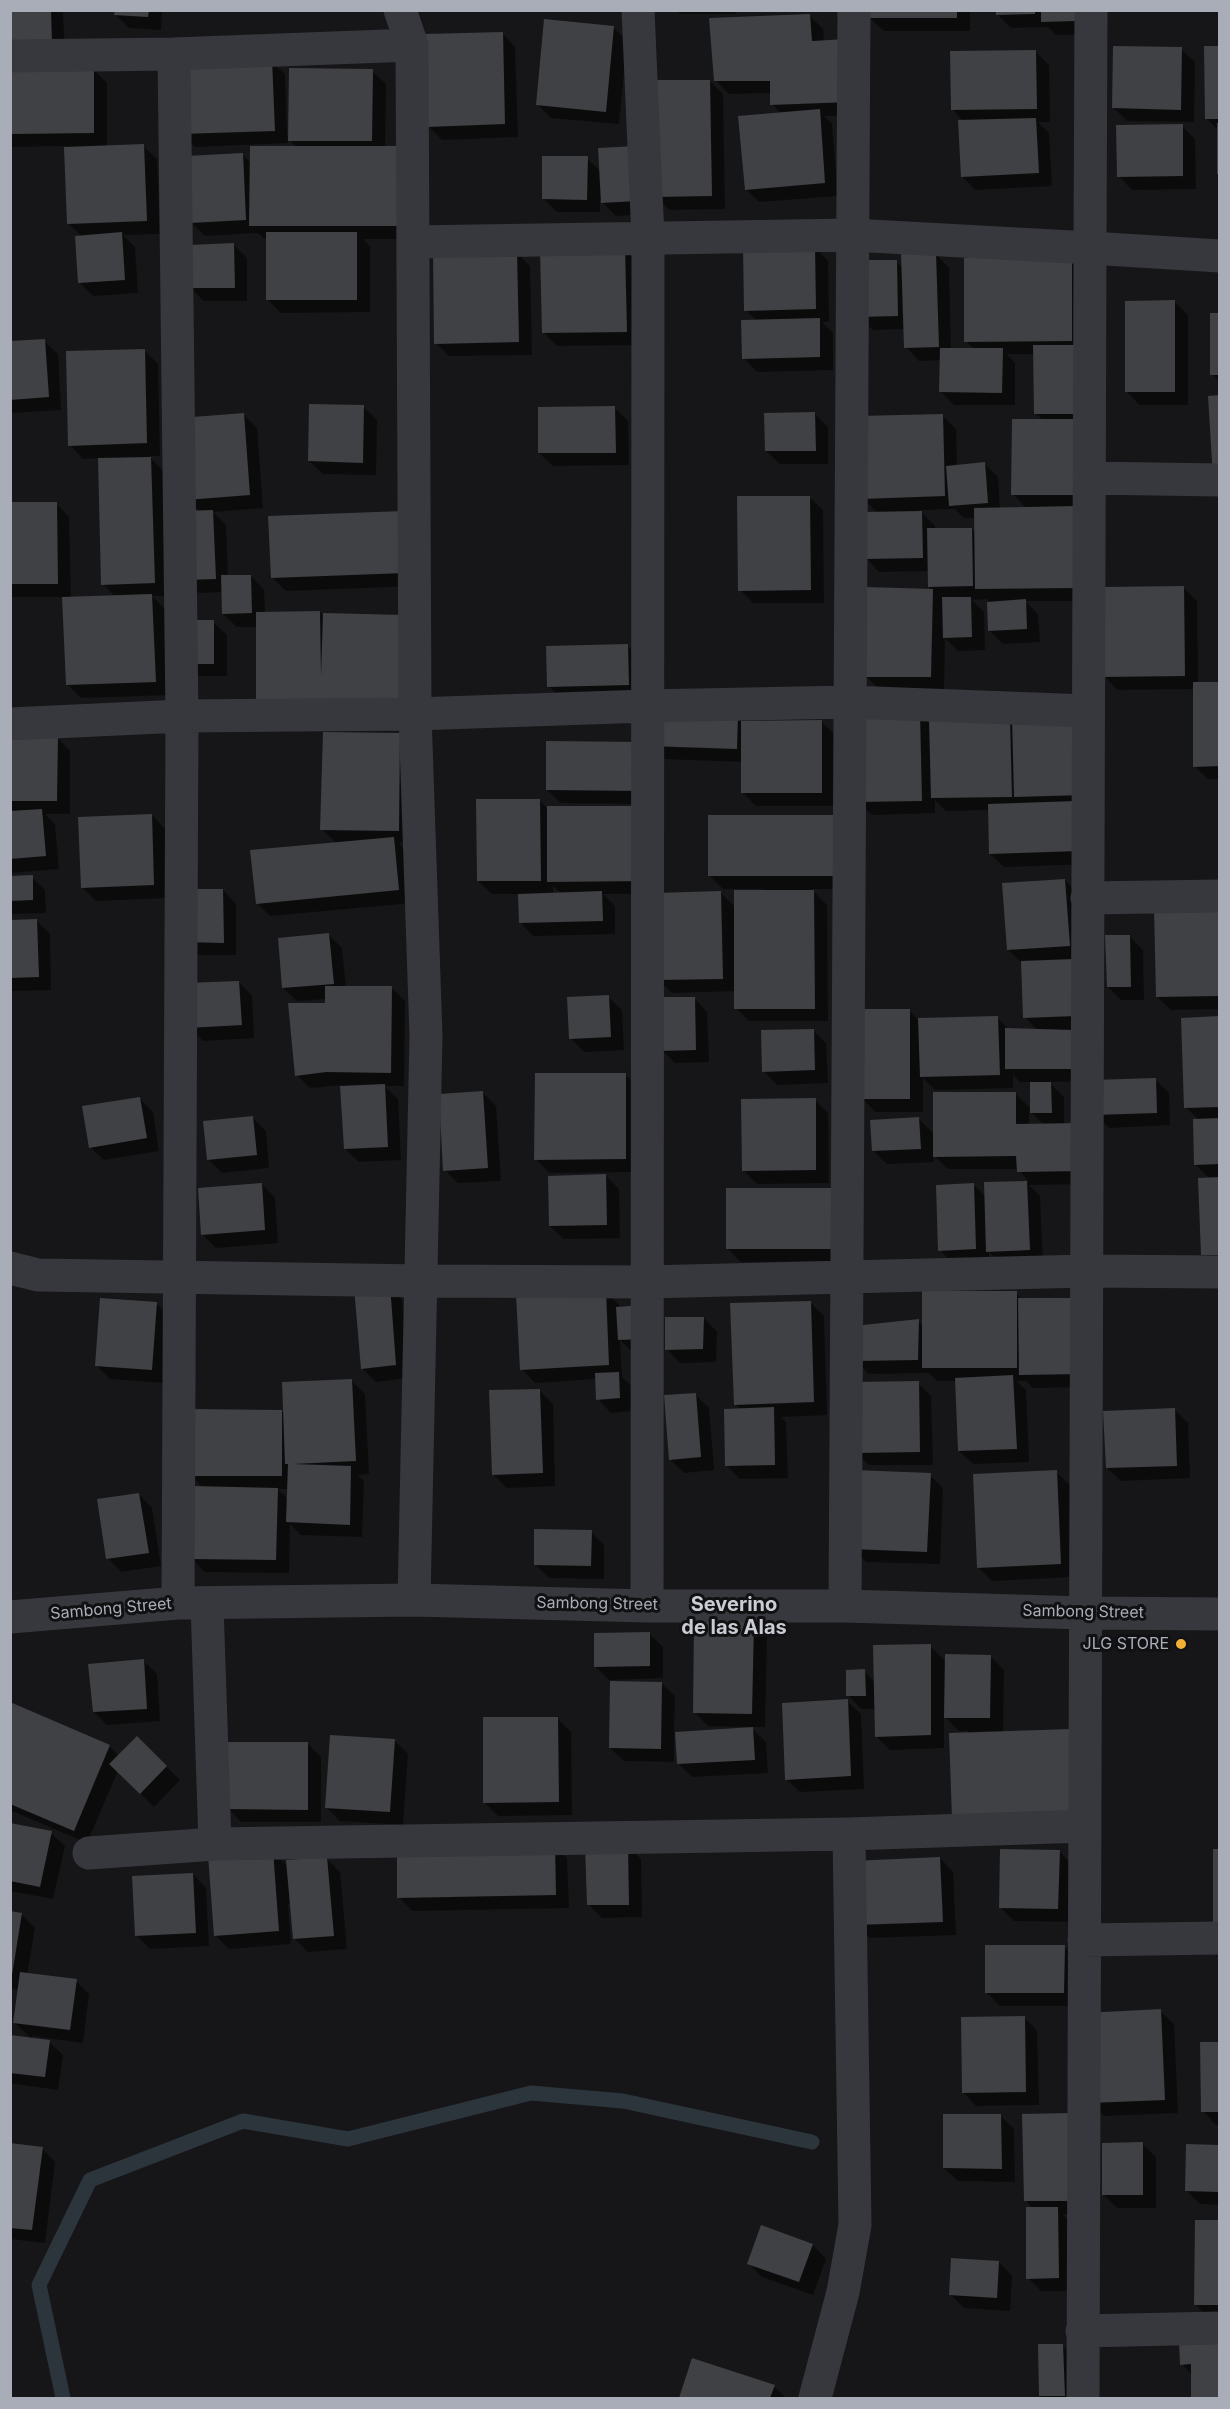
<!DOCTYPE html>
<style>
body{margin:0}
#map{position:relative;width:1230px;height:2409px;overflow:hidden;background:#161618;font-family:Inter,sans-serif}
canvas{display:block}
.frame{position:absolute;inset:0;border:12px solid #a8adb8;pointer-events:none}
</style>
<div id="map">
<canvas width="1230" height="2409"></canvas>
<div class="frame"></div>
</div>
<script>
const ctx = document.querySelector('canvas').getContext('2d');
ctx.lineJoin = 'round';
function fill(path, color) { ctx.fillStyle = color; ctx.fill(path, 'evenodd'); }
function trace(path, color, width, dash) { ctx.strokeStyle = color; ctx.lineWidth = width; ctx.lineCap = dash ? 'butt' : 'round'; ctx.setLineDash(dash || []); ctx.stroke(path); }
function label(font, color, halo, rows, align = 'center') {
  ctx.font = font + ' Inter,sans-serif'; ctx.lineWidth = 6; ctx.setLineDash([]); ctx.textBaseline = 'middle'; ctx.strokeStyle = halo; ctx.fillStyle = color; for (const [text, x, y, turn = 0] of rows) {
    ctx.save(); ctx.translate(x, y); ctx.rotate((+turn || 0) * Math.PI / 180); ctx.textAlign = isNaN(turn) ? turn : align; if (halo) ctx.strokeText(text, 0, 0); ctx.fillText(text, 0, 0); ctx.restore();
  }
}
const shadow = new Path2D(`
 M10,10H63L65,56Z
 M113,10H162L161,30L129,28L116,15V11Z
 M676,10H736V14H680Z
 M870,10H970V31H884L870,18Z
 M997,10H1088L1089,34L1056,35L1048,27L1011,28L997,14Z
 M809,15L823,29L824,42L863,115L824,116L832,124L838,196L759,202L746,189L782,114L772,104V93L729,94L715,80Z
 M613,27L627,41L619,124L551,118L538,105Z
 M502,33L515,47L518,137L442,140L428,126Z
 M1220,48V175L1219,131L1206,118Z
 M1181,49L1195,62L1194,122L1127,121L1114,108Z
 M1036,52L1049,65L1050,122H1038L1049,133L1052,186L975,190L962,176L964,122L952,109Z
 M271,61L285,74L287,136L372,71L386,84L385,147L420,239H363L370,247V312L281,313L268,300L267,239H264L258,233L205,236L191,222L242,154L251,163L297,147L287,138L288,143L195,147L181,133Z
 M93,69L107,83V147L143,146L157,159L160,234L123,235L135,247L138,293L93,296L80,283L82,237L69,224L65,146L10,147V70Z
 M710,81L723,94L725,209L669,210L656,196Z
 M1182,126L1195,139L1196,189L1132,190L1119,176Z
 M587,158L601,172L651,214L616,216L600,200V212H557L544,199Z
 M233,244L247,258V301H204L191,288Z
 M815,247L828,261L829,322H822L833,333V370L757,372L744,358L757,321L746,310Z
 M625,249L638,262L639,345L557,346L543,332Z
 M517,253L530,266L532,355L449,356L436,343Z
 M936,254L949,268L951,349H974L966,341L1071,259L1084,272L1089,601H1025L1038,614L1040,642L1003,644L990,631L991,603L987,599L972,600L984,612L985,650L958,651L945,638L944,690H880L866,676L933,590L929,587V571L879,572L866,558L878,513L862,498L942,415L956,429L957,467L985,464L998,477L1000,509L1026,508L1013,494L1043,420L1036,414L1035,354H1007L1015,363V405H954L940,391L941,360L919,361L906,347L905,329L873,330L859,317L896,261L903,268ZM955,509L964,518H975L976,533L972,529L935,530V526L919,510Z
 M1174,301L1188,315V405H1140L1126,391Z
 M1220,314V382L1212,374Z
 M44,341L58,354L61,410L10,413V343Z
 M144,350L158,364L160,456H149L164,472L167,596H152L165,609L169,695L81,698L68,685L64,597H10V504L56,503L69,517L71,598L115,597L103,584L99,458L83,459L70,445Z
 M364,407L377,420L376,475L323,474L309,461Z
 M615,408L628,421L629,465L553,466L539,453Z
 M815,414L828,427V464H780L766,451Z
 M244,415L257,428L263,508L213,512L226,525L228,577L251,576L264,590L265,613L320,612L324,617L403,616L271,714L257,627H237L223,614V592L199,593L186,579L200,512L187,499Z
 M809,497L823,510L824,603H753L740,590Z
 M403,513L418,586L286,591L272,577Z
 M1184,588L1197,601L1198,683H1220V779H1208L1194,766L1195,689L1117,690L1104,676Z
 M213,622L227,635V676H198L185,663Z
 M627,645L640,659L642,698L562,700L549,686Z
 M919,714L931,725L1081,717L1092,864L1004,867L990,854L989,810L946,811L935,800V813L872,815L858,802Z
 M737,715L745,723L822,722L835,735V806H756L743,793V762L663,759L650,746Z
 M400,734L412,843H399L407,852L411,903L270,916L257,903L336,843L322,829Z
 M10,737H57L70,751V814H45L55,824L59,869L10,873Z
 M548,742L655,804L561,803L547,790Z
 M540,801L547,808H644L658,894L720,892L735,907L763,892V889H723L709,875L845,816L859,889H811L827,905L828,1021H749L736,1008V991L672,993L659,980L657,894H603L615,906V934L533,936L520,922L519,894H492L478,881ZM553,886L562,894H553Z
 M152,815L165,829L167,898L96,901L82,887Z
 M10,877H32L45,890L46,913L10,914Z
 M1065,880L1078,894L1090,1081L1049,1082L1064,1097V1125L1095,1184L1029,1185L1040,1196L1043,1263L1001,1264L989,1252V1262L953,1264L940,1250L973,1184L986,1197V1184L1029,1182L1018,1169H948L933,1155L934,1162L887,1164L873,1151L919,1119L934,1134L1015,1093L1031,1109V1082H1020L1013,1075V1088L935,1090L923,1078V1112H875L862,1098L909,1010L918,1020L997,1018L1010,1030L1038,1031L1025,1017L1022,963L1008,950ZM1029,1110L1044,1125H1029Z
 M223,890L236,904V955H198L185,942Z
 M1220,908V1009L1171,1010L1157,997Z
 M10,921H37L50,934L51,990L10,991Z
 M328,934L342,948L346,988L391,987L405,1001L404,1086H384L398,1099L401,1160L359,1162L345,1149L342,1085L310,1088L297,1075L327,1004V999L297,1001L283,988Z
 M1129,936L1143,950L1144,1000H1121L1108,987Z
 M239,982L252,996L254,1038L203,1041L189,1027Z
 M608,997L622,1010L624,1050L584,1052L571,1038Z
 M694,998L707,1012L709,1062L675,1063L662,1050Z
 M1220,1018V1268H1216L1202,1255L1210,1179L1196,1165L1199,1120L1185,1107Z
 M813,1030L826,1043L828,1083L777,1085L764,1071Z
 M625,1075L639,1088L638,1172L549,1173L536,1159Z
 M1155,1079L1169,1093L1170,1125L1109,1128L1095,1114Z
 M482,1092L496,1106L501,1181L458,1183L445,1170Z
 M140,1099L153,1112L159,1151L104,1160L90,1147Z
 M815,1100L828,1113L829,1183L757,1184L743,1170Z
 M252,1117L266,1131L269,1168L222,1173L208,1159Z
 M605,1175L619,1189L620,1238L564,1239L550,1226Z
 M262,1184L275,1198L278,1243L216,1248L202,1234Z
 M837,1190L850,1261L741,1262L728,1249Z
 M389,1286L402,1300L409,1378L376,1382L362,1368Z
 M605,1291L619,1305V1308L642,1307L633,1353L620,1340L622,1377L632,1387L633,1411L611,1413L598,1399L597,1379L535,1383L522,1369Z
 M1016,1293L1093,1387L1033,1388L1026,1381H1016L1026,1390L1029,1462L973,1464L959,1451L956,1381H937L929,1373L869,1374L855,1361L918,1321L923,1326Z
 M810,1302L824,1316L827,1415L781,1417L786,1422L788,1478L740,1479L726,1465L741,1410L735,1404Z
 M156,1303L170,1317L165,1383L110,1379L97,1366Z
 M704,1318L717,1332L716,1362L680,1363L667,1349Z
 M352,1381L365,1394L369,1474L357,1475L364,1481L362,1537L301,1535L290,1524L289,1573L205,1572L191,1558L202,1487L190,1475L281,1411L285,1414ZM277,1489H289V1500Z
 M918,1383L931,1396L933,1465H869L856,1452Z
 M539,1390L553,1404L555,1486L507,1488L493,1474Z
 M695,1394L709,1408L714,1470L684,1473L670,1459Z
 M1174,1409L1188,1423L1190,1478L1121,1481L1107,1468Z
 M1056,1472L1070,1485L1074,1577L992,1581L978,1567Z
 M930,1475L943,1488L940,1564L866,1562L852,1548Z
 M139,1494L152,1508L161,1566L121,1572L108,1558Z
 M591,1532L604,1545V1579L549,1578L535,1564Z
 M753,1623L767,1637L765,1727H750L766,1742L768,1773L692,1777L679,1764L677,1735H674V1762L624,1761L610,1748L661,1683L675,1696L674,1734L750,1729V1727L708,1726L694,1712Z
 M650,1634L663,1647V1678L609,1680L595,1666Z
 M930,1646L946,1662L991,1657L1004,1670L1003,1733L968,1734V1731H959L944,1716V1748L890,1750L876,1736V1709H861L848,1695L864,1671L875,1682Z
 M143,1660L157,1674L160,1721L107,1725L94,1712Z
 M847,1701L861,1714L864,1789L800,1792L786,1779Z
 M10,1704L110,1747L119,1756L137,1738L180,1780L154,1807L118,1771L87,1843L10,1810Z
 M557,1718L571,1732L572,1815L498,1816L484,1802Z
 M394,1740L408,1754L403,1825L340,1821L326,1807Z
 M308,1744L321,1757V1822H241L228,1808Z
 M10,1825L51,1833L65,1846L53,1899L10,1891Z
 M554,1845L567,1858L569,1908L412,1911L399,1897Z
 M628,1846L641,1859L642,1917L602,1918L589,1905Z
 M272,1851L288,1867L327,1859L340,1872L347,1949L308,1952L294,1938L291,1903L288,1904L291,1944L229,1949L216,1936Z
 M1059,1851L1072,1865L1071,1922L1014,1921L1000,1907Z
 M940,1858L953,1872L956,1935L870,1938L856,1925Z
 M193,1874L206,1888L209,1946L150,1949L137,1936Z
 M10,1913L22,1915L35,1928L27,1975L76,1981L89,1994L83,2043L32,2036V2039L15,2023L20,1990L10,1989Z
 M1064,1946L1077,1960V2006H1000L986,1992Z
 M1160,2011L1174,2024L1178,2113L1104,2116L1090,2102Z
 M1024,2017L1037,2031L1039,2105L976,2106L963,2092Z
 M10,2037L49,2042L63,2055L58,2090L10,2083Z
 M1220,2044V2125H1216L1203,2111Z
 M1024,2115L1084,2214H1062L1071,2222V2291H1041L1028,2278L1034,2209L1025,2200Z
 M1001,2116L1014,2129L1015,2182L958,2181L944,2168Z
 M10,2144L42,2148L55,2162L45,2243L10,2239Z
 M1142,2144L1156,2157V2208H1117L1103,2194Z
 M1220,2146V2205L1200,2204L1187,2191Z
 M1220,2221V2318H1209L1196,2305Z
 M762,2227L813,2245L826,2259L813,2295L762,2277L749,2264Z
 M999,2262L1012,2276L1010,2311L964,2308L950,2294Z
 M1220,2342V2398H1192V2375L1182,2364Z
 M1062,2345L1076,2359L1077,2398H1043L1040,2396Z
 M693,2360L774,2387L786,2398H681Z`);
const stream = new Path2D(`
 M63,2398L39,2285L90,2180L243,2121L348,2139L531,2093L623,2101L812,2142`);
const building = new Path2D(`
 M10,10H51L52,44L10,45Z
 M115,10H149L148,17L114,15Z
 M869,10H957V18H869Z
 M996,10H1035V14L996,15Z
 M1041,10H1076V21L1041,22Z
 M810,14L812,41L847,39L850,102L770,105V81H714L709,18Z
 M544,19L614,26L606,112L536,105Z
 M503,32L505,124L427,127L424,34Z
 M1113,46L1182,47L1181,110L1112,108Z
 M1204,46H1220V119H1205Z
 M1036,50L1037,109L951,110L950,51Z
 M272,59L275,131L180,134L178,64Z
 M10,68H94V133L10,134Z
 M289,68L373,69L372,141H288Z
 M653,80H710L712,196L654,197Z
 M820,109L825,183L745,190L738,116Z
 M1036,118L1039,173L961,177L958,120Z
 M1217,123H1220V174H1217Z
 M1183,124V176L1117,177L1116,125Z
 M144,144L147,221L67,224L64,147Z
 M250,146H407L408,226H249Z
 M636,146L638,201L601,203L598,148Z
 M243,153L246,220L190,223L186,156Z
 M542,156H588L587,200L542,199Z
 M122,232L125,280L78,283L75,236Z
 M266,232H357V300H266Z
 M234,243L235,288H189V245Z
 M743,246H815L816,309L744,311Z
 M625,247L627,332L542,333L540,249Z
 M517,251L519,342L434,344L433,252Z
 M901,253H936L939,347L904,348Z
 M1072,257V341L964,342V258Z
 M857,260H897L898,316L858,317Z
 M1175,300V392H1125V301Z
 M1210,313H1220V375H1210Z
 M820,318V357L742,359L741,320Z
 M45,339L49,397L10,400V341Z
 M1033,345H1074L1075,414H1034Z
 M940,348H1003L1002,393L939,392Z
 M145,349L147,443L68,446L66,351Z
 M1220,395V477L1213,478L1208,396Z
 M309,404L364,405L363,463L308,461Z
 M615,406L616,453H538V407Z
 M815,412L816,451H765L764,413Z
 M244,413L250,495L186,500L180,418Z
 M943,414L945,496L861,499L859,416Z
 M1012,419H1074L1073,495H1011Z
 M151,457L155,583L101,585L98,458Z
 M985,462L988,503L949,506L946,466Z
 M737,496H810L811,590L738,591Z
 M10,502H57L58,584H10Z
 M1076,506L1077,588L975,589L974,508Z
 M213,510L216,579L184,580L182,511Z
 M403,511L405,573L271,578L268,516Z
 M922,511L923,558L864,559L863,512Z
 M927,528H972L973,586L928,587Z
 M221,575H251L252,613L222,614Z
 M1184,586L1185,676L1102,677L1101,587Z
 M866,587L933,589L931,677H865Z
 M152,594L156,682L66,685L62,597Z
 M942,597H971L972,637L943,638Z
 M1026,599L1027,629L988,631L987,602Z
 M320,611L321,676L323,613L404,615L402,702L256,701V612Z
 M183,620H214V664H183Z
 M628,644L629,685L547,687L546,646Z
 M1193,682H1220V766L1193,767Z
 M650,710L738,713L737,749L648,746Z
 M920,712L922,801L857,802L855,714Z
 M1082,716L1084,795L1014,797L1012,717Z
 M1010,718L1012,797L931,798L929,720Z
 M822,720V793H741V721Z
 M323,732L400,733L399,831L320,830Z
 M10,735L58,736L57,801H10Z
 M546,741L643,742V791L546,790Z
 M476,799H540L541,881H477Z
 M1077,801L1079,851L989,854L988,804Z
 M547,806H645V881L547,882Z
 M42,809L46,856L10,859V811Z
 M152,814L154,885L81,888L78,817Z
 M708,815H846V876H708Z
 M394,837L399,890L256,904L250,850Z
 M33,875V900L10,901V876Z
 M1065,879L1070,946L1007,950L1002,883Z
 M184,889H223L224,943L183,942Z
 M734,890H814L815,1009H734Z
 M602,891L603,921L519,923L518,894Z
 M721,891L723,979L657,980L655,893Z
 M1220,907V996L1156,997L1154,908Z
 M37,919L39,977L10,978V920Z
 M329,933L334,984L282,988L278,938Z
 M1105,935H1130L1131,987H1107Z
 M1074,959L1076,1016L1023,1018L1021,961Z
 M239,981L242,1025L188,1028L185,983Z
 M325,986H392L391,1073L326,1072L295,1076L288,1003H325Z
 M609,995L611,1037L569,1039L567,997Z
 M659,997H695L696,1050L660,1051Z
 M859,1009H910V1099H860Z
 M998,1016L1000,1075L920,1077L918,1018Z
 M1220,1016V1107L1184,1108L1181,1018Z
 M1005,1028L1074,1030L1077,1069H1005Z
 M814,1029L815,1070L762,1072L761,1030Z
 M535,1073H626V1159L534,1160Z
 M1156,1078L1157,1113L1094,1115L1092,1080Z
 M1030,1082H1051L1052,1113H1030Z
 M385,1084L388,1147L344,1149L340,1086Z
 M483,1091L488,1168L443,1171L439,1094Z
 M933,1092H1016V1124L1082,1123V1171L1017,1172L1016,1156L933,1157Z
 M140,1097L147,1138L89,1148L82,1106Z
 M816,1098V1170L742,1171L741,1099Z
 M253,1116L257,1155L207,1160L203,1121Z
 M919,1117L921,1149L872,1151L870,1120Z
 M1220,1118V1164L1194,1165L1193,1119Z
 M606,1174L607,1225L549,1226L548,1176Z
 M1220,1177V1255H1201L1198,1178Z
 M1027,1181L1030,1250L986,1252L984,1182Z
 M262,1183L265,1230L201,1235L198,1188Z
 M974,1183L976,1249L938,1251L936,1185Z
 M726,1188H837V1249H726Z
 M390,1285L396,1365L361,1369L354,1287Z
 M606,1290L609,1365L520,1370L516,1294Z
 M922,1291H1017V1368H922Z
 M100,1298L157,1302L152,1370L95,1366Z
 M1018,1298H1080V1374L1019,1375Z
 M811,1301L814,1402L734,1405L730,1303Z
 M643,1305L644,1339L618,1340L616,1307Z
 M665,1317H704L703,1349L665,1350Z
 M919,1319L918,1360L854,1361V1326Z
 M619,1372L620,1398L596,1400L595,1373Z
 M1013,1375L1017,1449L958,1451L955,1378Z
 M352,1379L356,1461L293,1464L351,1466L350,1525L286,1522L288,1464H285L282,1382Z
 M919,1381L920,1452L854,1453L853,1382Z
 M540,1389L543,1473L492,1475L489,1390Z
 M696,1393L701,1457L669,1460L664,1395Z
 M774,1407L775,1465L725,1466L724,1409Z
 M1175,1408L1177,1466L1106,1468L1103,1411Z
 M188,1409L282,1410V1476H189Z
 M854,1470L931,1473L927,1552L851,1549Z
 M1057,1470L1061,1564L977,1568L973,1474Z
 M191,1486L278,1488L276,1560L190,1559Z
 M139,1493L149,1553L106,1559L97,1499Z
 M534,1529L592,1530L591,1566L534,1565Z
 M694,1620L754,1622L752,1714L693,1713Z
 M650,1632V1666L594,1667V1633Z
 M931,1644V1735L875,1737L873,1645Z
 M945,1654L991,1655L990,1718H944Z
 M144,1659L147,1709L93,1712L88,1664Z
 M865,1669L866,1696H846V1670Z
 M610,1681L662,1682L661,1749L609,1748Z
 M848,1699L851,1776L785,1780L782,1703Z
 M10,1702L110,1745L74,1831L10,1804Z
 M483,1717H558L559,1802L483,1803Z
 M753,1727L755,1760L677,1764L675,1732Z
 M1071,1729L1074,1816L952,1819L949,1733Z
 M330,1735L395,1739L390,1812L325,1808Z
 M137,1736L167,1766L140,1794L109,1764Z
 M228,1742H308V1810L226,1809Z
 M10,1823L52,1831L40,1887L10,1881Z
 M555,1843L556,1895L397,1898V1845Z
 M628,1844L629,1905H587L585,1845Z
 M1000,1849L1060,1850L1058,1909L999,1908Z
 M1213,1849H1220V1926H1213Z
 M273,1850L279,1931L214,1936L208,1855Z
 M327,1857L334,1936L293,1939L286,1860Z
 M940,1857L943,1922L855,1925L852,1861Z
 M193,1873L196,1933L135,1936L132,1876Z
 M10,1911L22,1913L12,1975H10Z
 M985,1945H1065L1064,1993H985Z
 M20,1972L77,1979L70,2030L13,2023Z
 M1161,2009L1165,2100L1089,2103L1085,2013Z
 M1025,2016L1026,2092L962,2093L961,2017Z
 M10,2035L50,2040L45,2077L10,2073Z
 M1200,2042H1220V2112H1201Z
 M1071,2113V2201H1024L1022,2114Z
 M943,2114H1001L1002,2169L943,2168Z
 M1143,2142V2195H1102V2143Z
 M10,2143L43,2147L32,2230L10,2228Z
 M1186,2144L1220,2145V2192L1185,2191Z
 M1026,2207H1058L1059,2278L1026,2279Z
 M1195,2220H1220V2305H1194Z
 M761,2225L813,2244L799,2282L747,2264Z
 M951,2258L999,2261L997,2298L949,2295Z
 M1179,2340H1220V2398H1191V2364L1180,2365Z
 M1038,2344H1063L1065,2396H1039Z
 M692,2358L775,2385L770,2398H679Z`);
const minor = new Path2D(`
 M400,10L412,45L415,714L426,1036L414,1600
 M638,10L648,238L647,1606
 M1091,10L1090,248L1220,256
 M174,54L182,716L178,1603
 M10,56L174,54L412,45
 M413,242L852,235L1090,248L1083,2398
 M1089,478L1220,480
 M10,724L182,716L415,714L646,706L849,702L1088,711
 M1087,898L1220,896
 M10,1268L38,1275L421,1281L647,1282L1086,1271L1220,1272
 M207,1604L215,1844
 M845,1606L854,10
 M10,1617L178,1603L414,1600L647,1606H845L1085,1613L1220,1614
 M89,1853L215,1844L849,1834L1084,1826
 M1084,1940L1220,1938
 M1082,2331L1220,2328
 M815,2398L843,2292L855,2225L849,1834`);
const markers = [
 [1181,1644,6,"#f2b134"]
];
const streetNames = [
 ["Sambong Street",597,1604,1],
 ["Sambong Street",111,1609,-5],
 ["Sambong Street",1083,1612,1]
];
const poiNames = [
 ["JLG STORE",1169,1644]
];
const quarterNames = [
 ["Severino",734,1605],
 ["de las Alas",734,1628]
];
fill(shadow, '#0007');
trace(stream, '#2c353c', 15);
fill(building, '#404145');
trace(minor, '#37383d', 33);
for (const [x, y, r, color] of markers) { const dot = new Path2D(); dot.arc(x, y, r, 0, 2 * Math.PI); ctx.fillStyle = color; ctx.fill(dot); trace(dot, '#111113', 2); }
label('16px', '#a8adb8', '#111113', streetNames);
label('16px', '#a8adb8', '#111113', poiNames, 'right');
label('bold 20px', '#c9ccd4', '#111113', quarterNames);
</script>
